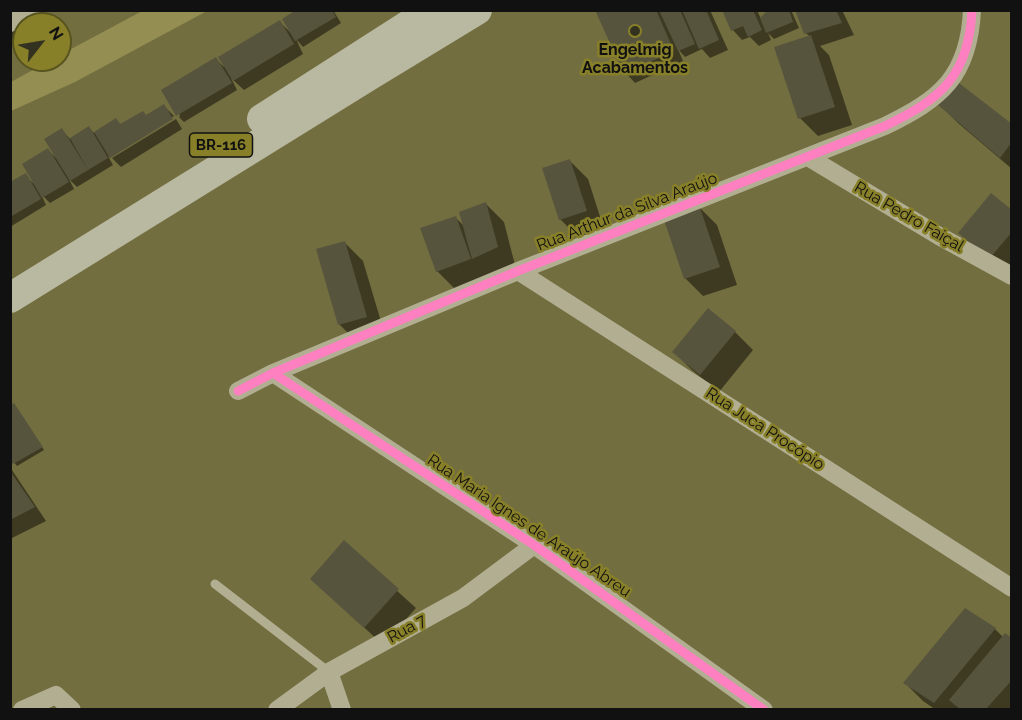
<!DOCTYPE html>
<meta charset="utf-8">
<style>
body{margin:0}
#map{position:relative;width:1022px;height:720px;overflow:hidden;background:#726e3f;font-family:Raleway,sans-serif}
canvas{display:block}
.frame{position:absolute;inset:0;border:12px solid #111;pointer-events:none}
.north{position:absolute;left:12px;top:12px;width:60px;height:60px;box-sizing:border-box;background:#888029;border:2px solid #58541f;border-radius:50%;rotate:59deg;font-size:16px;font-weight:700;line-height:24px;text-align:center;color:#111}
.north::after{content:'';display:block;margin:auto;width:21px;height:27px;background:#333221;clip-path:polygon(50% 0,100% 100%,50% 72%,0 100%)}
</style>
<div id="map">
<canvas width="1022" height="720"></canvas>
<div class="frame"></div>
<div class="north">N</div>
</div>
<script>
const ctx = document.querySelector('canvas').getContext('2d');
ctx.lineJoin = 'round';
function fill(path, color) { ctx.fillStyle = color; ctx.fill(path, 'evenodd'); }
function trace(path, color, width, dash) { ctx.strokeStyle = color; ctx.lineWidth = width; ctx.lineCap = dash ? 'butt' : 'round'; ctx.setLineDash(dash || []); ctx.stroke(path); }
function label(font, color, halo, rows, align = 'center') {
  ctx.font = font + ' Raleway,sans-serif'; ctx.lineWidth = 5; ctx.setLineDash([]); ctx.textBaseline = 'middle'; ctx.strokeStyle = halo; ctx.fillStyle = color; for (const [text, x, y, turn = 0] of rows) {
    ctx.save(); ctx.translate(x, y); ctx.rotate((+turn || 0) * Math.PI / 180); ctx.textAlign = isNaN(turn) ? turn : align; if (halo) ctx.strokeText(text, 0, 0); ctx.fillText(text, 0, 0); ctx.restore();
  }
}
const water = new Path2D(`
 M144,10L207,11L75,82L11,111V82L51,60H60V55Z`);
const shadow = new Path2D(`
 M10,10H37L45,23L24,24V37L10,46Z
 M299,10H333L341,23L303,47L296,39L303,54L244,90L231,78L237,90L184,122L179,117L180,116L179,113L216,59L224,67L279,21L290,32Z
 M596,10H710L728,50L710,58L702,49L685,57L678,49L683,61L635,83L626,73Z
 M724,10H757L761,19L770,10H791L799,28L774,39L768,33L771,40L759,46L750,37L742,40L733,30Z
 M796,10H842L854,35L820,46L829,55L852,125L818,136L800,118L810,37L806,33Z
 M940,105L1012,126V169L958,123Z
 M164,106L174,116L111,156V158L108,156L113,165L77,187L69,179L74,189L50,203L41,194L46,205L10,227V184L25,175L35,185L48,150L56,158L62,130L70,139L89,128L94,133L116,120L121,125L146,117Z
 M176,119L182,129L121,167L112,158Z
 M570,161L588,179L604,229L578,237L560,219Z
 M486,204L504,222L515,265L455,289L437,271L455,217L465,227Z
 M699,207L717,225L737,285L703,296L685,278Z
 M1012,212V271L978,251Z
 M345,243L363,261L385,335L358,343L340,325Z
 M709,310L735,332L753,350L719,392L692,370L674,352Z
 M16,408L44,450L17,466L10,457Z
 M10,467L46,521L10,539Z
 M344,543L416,608L383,645L312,579Z
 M995,629L1003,637L1012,640V710H936L923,701L905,683Z`);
const building = new Path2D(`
 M296,10H332L336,17L295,41L282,19Z
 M595,10H656L674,51L624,74Z
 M659,10H680L695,44L678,51Z
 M682,10H706L719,40L699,49Z
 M722,10H753L762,30L748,37L743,26L731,31Z
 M768,10H789L793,22L766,33L760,18Z
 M795,10H836L842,23L804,34Z
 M280,20L294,44L233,81L218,57Z
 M811,35L835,107L798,119L774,47Z
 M216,57L232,83L176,116L161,90Z
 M959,83L1012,124V142L1000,158L938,105Z
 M164,104L173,119L110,158L94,132L116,118L120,124L143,111L146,115Z
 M89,126L108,158L88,170L70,138Z
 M62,128L88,170L70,181L44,139Z
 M48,148L69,182L42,198L22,164Z
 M570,159L587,211L559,220L542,168Z
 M26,173L41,199L10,217V182Z
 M991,193L1012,210V232L989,259L958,233Z
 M486,202L498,247L472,259L459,212Z
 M699,205L720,267L684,279L663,217Z
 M456,216L471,259L436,272L420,228Z
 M345,241L367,317L338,325L316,249Z
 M708,308L736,331L700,375L672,352Z
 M14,403L43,447L13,464L10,460V405Z
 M10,471L35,507L10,520Z
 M344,540L399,589L364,628L310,579Z
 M965,608L996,628L934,703L903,683Z
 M1005,633L1012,638V680L985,710H961L949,700Z`);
const service = new Path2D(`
 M215,584L329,672`);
const minor = new Path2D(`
 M10,23L32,10
 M808,157L939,236L1012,276
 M518,271L1012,588
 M273,373L534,545L764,710
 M238,391L273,373L518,271L885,126C941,99 969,76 972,10
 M329,672L342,710
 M22,710L56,695L72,710
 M277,710L329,672L463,598L534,545`);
const trunk = new Path2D(`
 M262,119L432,10
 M10,298L370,75L477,10`);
const cycleway = new Path2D(`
 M273,373L534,545L764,710
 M238,391L273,373L518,271L885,126C941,99 969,76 972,10`);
const markers = [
 [635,31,6,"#333221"]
];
const shields = [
 [221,145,63]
];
const shieldNames = [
 ["BR-116",221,145]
];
const poiNames = [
 ["Engelmig",635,50],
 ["Acabamentos",635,68]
];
const streetNames = [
 ["Rua Arthur da Silva Araújo",627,212,-21],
 ["Rua Pedro Faiçal",909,217,30],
 ["Rua Juca Procópio",765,429,33],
 ["Rua Maria Ignes de Araújo Abreu",529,526,34],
 ["Rua 7",407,629,-29]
];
fill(water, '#948e53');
fill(shadow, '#0007');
fill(building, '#57543e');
trace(service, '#b1ae92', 9);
trace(minor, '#b1ae92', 18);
trace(trunk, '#b9b8a0', 30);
trace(cycleway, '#ff80c0', 9);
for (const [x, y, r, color] of markers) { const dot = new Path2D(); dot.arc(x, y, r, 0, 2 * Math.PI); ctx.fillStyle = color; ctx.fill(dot); trace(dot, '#888029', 2); }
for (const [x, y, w] of shields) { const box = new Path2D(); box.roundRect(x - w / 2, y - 12, w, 24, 4.5); ctx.fillStyle = '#888029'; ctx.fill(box); trace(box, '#111', 1.5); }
label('bold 15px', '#111', null, shieldNames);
label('bold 16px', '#111', '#888029', poiNames);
label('16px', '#111', '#888029', streetNames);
</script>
